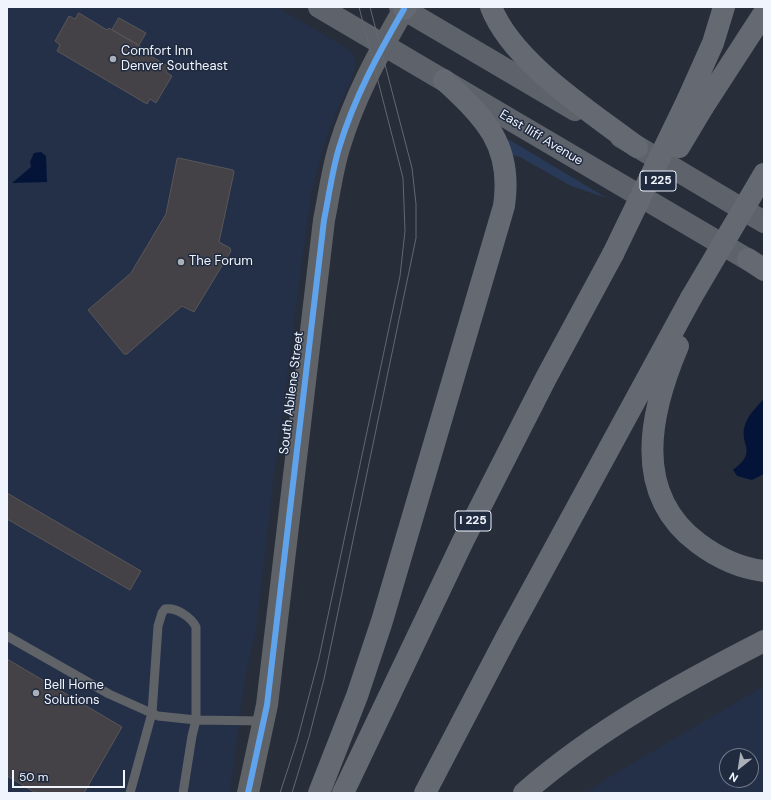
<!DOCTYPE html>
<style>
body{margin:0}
#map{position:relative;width:771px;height:800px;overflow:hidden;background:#272d39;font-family:"DM Sans",sans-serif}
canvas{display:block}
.frame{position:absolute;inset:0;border:8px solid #f0f5fd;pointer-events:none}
.north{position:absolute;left:719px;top:748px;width:40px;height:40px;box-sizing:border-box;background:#202b40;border:1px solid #737c8c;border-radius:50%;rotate:210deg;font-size:11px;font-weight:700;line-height:16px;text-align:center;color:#f0f5fd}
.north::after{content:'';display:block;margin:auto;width:14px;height:18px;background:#aaafb8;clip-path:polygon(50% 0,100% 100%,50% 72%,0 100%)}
.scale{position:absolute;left:12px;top:770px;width:113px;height:18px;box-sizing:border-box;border:2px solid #f0f5fd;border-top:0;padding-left:5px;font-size:12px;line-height:14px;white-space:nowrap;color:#f0f5fd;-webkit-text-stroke:3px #202b40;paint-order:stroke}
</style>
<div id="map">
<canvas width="771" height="800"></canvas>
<div class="frame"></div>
<div class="north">N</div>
<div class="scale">50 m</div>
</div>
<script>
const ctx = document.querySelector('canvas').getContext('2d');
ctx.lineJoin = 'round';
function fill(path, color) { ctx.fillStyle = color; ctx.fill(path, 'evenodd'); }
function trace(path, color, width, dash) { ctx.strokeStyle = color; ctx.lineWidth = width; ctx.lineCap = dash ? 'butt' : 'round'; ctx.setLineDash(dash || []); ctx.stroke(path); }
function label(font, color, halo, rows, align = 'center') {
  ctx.font = font + ' "DM Sans",sans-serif'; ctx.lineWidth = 3; ctx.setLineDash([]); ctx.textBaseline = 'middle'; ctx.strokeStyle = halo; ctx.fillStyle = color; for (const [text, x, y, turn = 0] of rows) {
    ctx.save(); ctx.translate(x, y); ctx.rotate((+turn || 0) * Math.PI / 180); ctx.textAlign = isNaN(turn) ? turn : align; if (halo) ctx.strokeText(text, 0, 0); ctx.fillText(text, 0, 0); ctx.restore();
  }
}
const built = new Path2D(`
 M7,7H277L345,47L351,51L356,60L353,77L335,115L323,149L311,194L274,477L256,631L245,679L230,793H7Z
 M764,686V793H585L619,771ZM727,756H751V780H727Z`);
const green = new Path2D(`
 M508,139L595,191L607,198L571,186L520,157L512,155L505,145Z`);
const water = new Path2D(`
 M41,152L46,156L47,182L12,183L31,167L30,162L34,153Z
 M764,398V474L752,480L737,476L733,470C761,449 735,445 747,420C750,413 759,405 764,398Z`);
const building = new Path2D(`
 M79,13L107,30L109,28L141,47L139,49L169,67L166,72L172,76L156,103L150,99L147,104L57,51L60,45L55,41L69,16L75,19Z
 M119,18L146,33L139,45L112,30Z
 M179,158L233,170L234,172L219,242L230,248L231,251L194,312L182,306L127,354H124L88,310L131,273L166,214L177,159Z
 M7,493L141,571L130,590L7,519Z
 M7,659L122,727L84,793H36L7,776Z`);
const service = new Path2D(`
 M7,636L109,694L158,716L196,720L264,721
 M130,793L152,713L158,626L162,613L165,609C176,607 191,617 196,627V720L192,736L183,793`);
const tertiary = new Path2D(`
 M248,793L267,705L324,220C329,196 332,171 339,148C354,98 378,54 404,9`);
const primary = new Path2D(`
 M319,7L764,269
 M400,7L575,110
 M621,137L764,222`);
const motorway = new Path2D(`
 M491,7C512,62 591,112 637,147
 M404,9L406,7
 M688,99L713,43L724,7
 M703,107L764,13
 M748,259L764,270
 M678,346C650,412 631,493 698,543C718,558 739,568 764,571
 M319,793L357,696L382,621L504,206C513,145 485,118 444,80
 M343,793L463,541L546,378L613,254
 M425,793L507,636L691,298
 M524,793C596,730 680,684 764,641`);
const tram = new Path2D(`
 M280,793L297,741L319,658L400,276L405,231L403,178L359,7
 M292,793L309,737L324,679L416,238V204L412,168L370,7`);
const motorwayBridge = new Path2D(`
 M679,147L703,107
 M613,254L688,99
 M691,298L764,174`);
const cycleway = new Path2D(`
 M248,793L267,705L324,220C329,196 332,171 339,148C354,98 378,54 404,9`);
const markers = [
 [113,59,4,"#aaafb8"],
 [181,262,4,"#aaafb8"],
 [36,693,4,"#aaafb8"]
];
const shields = [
 [658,181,36],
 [473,521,36]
];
const shieldNames = [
 ["I 225",658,181],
 ["I 225",473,521]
];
const poiNames = [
 ["Comfort Inn",121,52],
 ["Denver Southeast",121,67],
 ["The Forum",189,262],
 ["Bell Home",44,686],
 ["Solutions",44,701]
];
const streetNames = [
 ["East Iliff Avenue",541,138,31],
 ["South Abilene Street",292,393,-83]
];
fill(built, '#233048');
fill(green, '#293a58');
fill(water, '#041439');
fill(building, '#444246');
trace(building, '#595659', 1);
trace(service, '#5f6368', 9);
trace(tertiary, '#5f6368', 22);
trace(primary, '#5e636b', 22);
trace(motorway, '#656972', 22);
trace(tram, '#646870', 1);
trace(motorwayBridge, '#656972', 22);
trace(cycleway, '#60a3ed', 6);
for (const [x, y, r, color] of markers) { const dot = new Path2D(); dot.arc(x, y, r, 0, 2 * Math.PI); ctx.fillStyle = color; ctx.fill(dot); trace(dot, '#202b40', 1.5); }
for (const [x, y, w] of shields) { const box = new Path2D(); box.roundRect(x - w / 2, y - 10, w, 20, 3); ctx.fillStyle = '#202b40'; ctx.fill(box); trace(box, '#f0f5fd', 1); }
label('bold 12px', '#f0f5fd', null, shieldNames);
label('13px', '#f0f5fd', '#202b40', poiNames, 'left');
label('13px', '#f0f5fd', '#202b40', streetNames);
</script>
